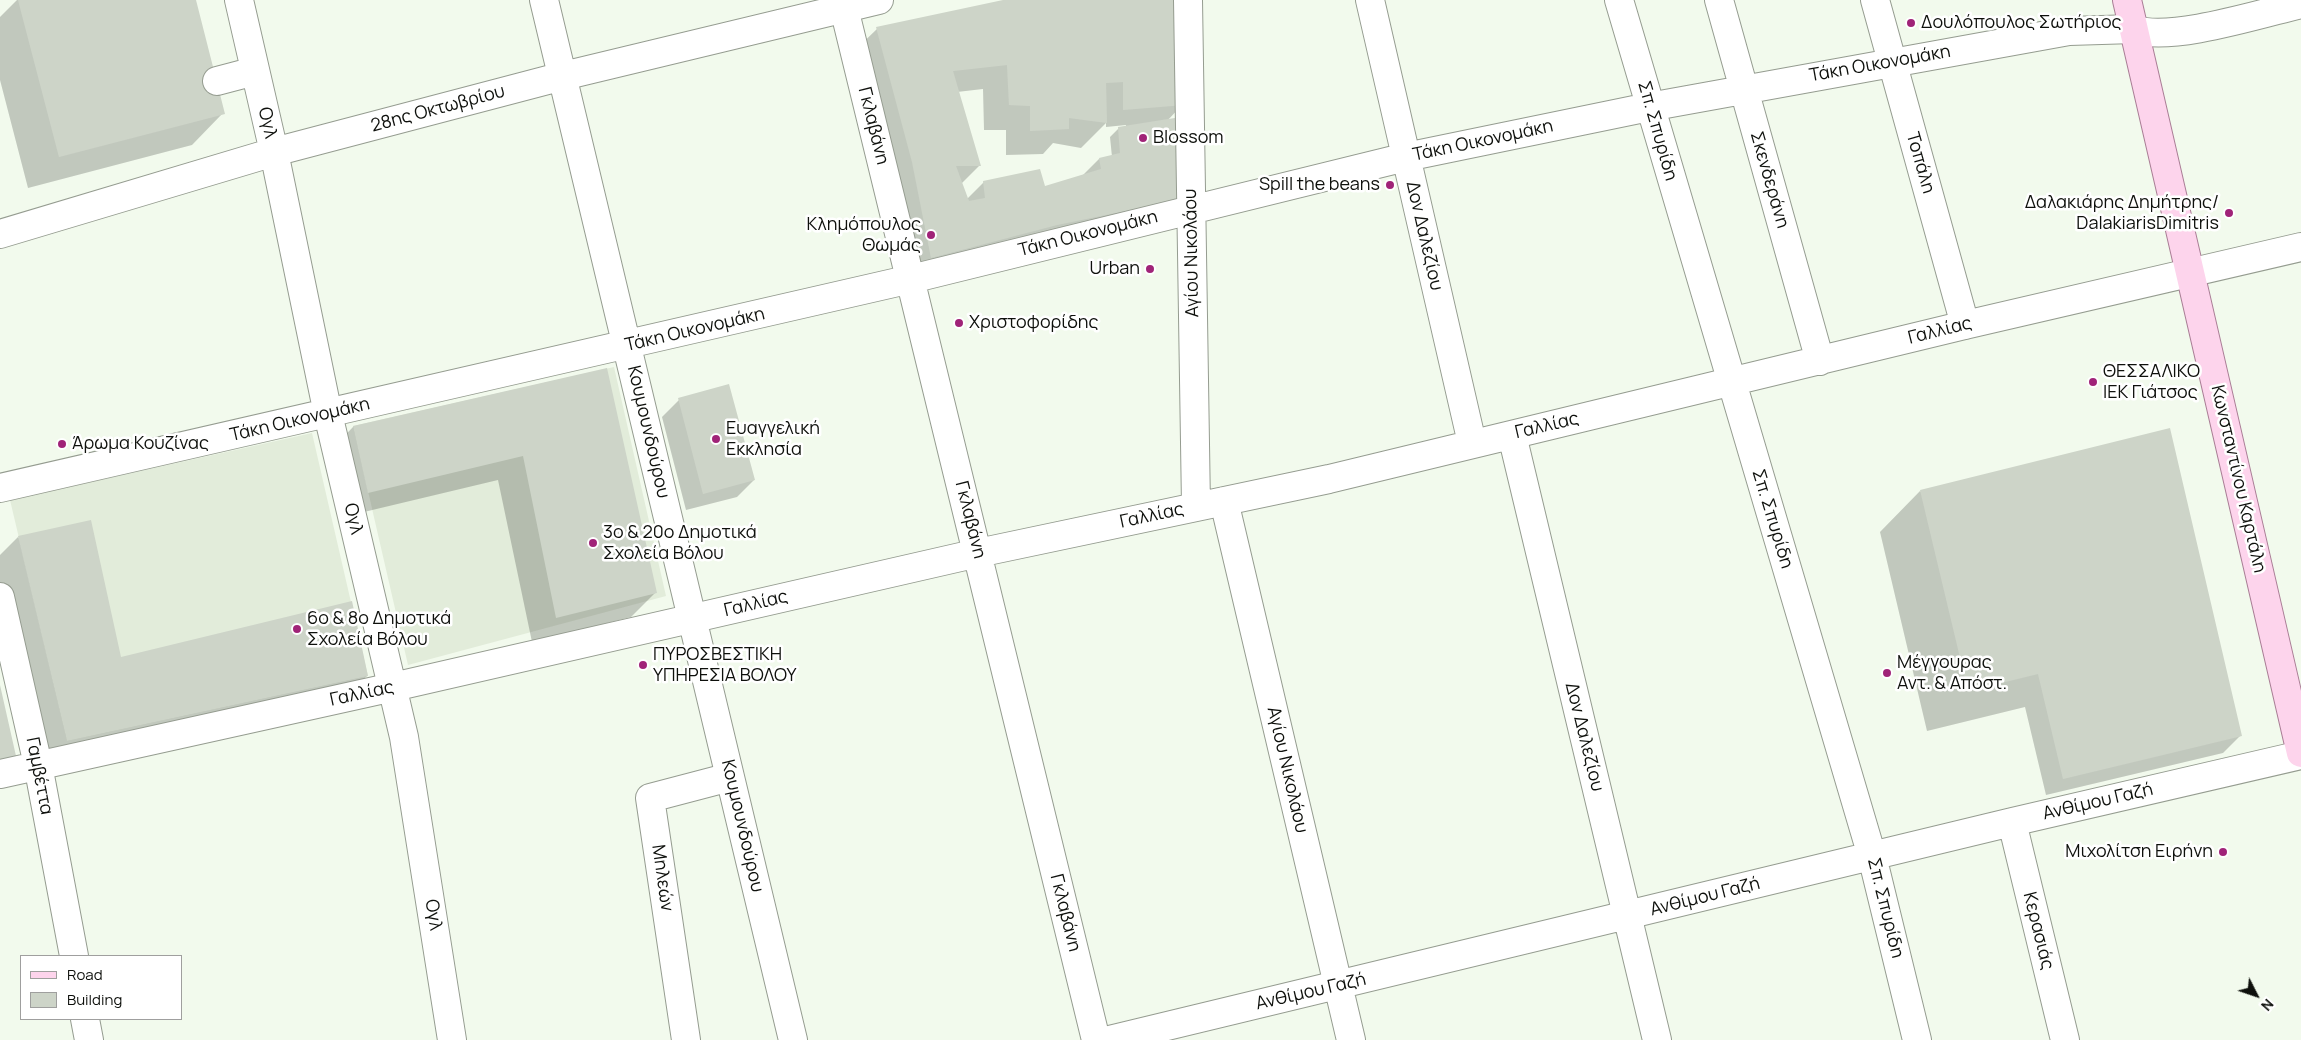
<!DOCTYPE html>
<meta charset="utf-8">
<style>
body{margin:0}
#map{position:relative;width:2301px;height:1040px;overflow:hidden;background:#f2faed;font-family:Manrope,sans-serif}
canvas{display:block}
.legend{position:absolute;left:20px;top:955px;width:162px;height:65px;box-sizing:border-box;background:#fff;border:1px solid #9f9f9e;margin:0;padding:6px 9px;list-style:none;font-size:15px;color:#0e100c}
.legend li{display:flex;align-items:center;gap:10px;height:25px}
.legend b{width:25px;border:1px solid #9f9f9e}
.north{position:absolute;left:2231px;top:970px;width:50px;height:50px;-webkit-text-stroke:4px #fff;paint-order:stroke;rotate:131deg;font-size:14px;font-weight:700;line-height:20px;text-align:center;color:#0e100c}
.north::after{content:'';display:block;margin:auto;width:18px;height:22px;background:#0e100c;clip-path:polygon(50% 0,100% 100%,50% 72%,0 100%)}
</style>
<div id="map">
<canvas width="2301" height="1040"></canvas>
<ul class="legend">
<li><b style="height:6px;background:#fdd4ec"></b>Road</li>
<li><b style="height:14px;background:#cdd4c8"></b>Building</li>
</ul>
<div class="north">N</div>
</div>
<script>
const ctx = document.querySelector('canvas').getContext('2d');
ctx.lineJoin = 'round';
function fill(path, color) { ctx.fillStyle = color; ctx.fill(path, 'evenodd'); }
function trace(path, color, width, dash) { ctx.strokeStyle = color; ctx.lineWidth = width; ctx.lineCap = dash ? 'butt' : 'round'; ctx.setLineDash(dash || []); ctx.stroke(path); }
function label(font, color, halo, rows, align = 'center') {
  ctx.font = font + ' Manrope,sans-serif'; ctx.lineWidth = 5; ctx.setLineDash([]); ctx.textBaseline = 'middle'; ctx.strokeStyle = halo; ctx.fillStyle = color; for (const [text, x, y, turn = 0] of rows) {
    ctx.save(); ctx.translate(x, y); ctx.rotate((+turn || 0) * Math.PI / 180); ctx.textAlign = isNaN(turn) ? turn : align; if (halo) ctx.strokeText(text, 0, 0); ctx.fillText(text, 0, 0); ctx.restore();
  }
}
const built = new Path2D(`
 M614,367L666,596L408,665L353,426Z
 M312,433L368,676L67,741L10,500Z`);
const shadow = new Path2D(`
 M17,0H194L223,113L192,145L28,188L0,80V17Z
 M1008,0L1183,104L1167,121L1182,199L914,275L852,53L877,29ZM983,89L984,130H1006V155L1043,154L1053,143L1081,148L1106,123V127L1126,125V127L1119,128L1110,137L1112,157L1099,159L1082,176L1044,187L984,182L967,199L961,184L979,166L957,92Z
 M606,370L656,592L631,617L532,642L498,480L343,517L329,452L353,427Z
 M679,400L754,480L737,497L686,510L662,417Z
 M1920,491L2240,736L2223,753L2046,795L2025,707L1927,731L1880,532Z
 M18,537L120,659L367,676L342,700L42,765L0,588V555Z`);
const building = new Path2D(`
 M18,0H196L225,114L59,157Z
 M1003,0H1182L1184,105L1123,110V82L1106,83L1107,123L1069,118V129L1030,131V106L1009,105L1007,65L953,71L981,166H956L969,201L985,198L983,181L1040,169L1045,186L1101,169L1099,158L1120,153L1118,127L1181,117L1184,199L1057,225L931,258L912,162L876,27Z
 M607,368L657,593L556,618L523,456L368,493L353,426Z
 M729,384L755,480L703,494L678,398Z
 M2170,428L2242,736L2063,779L2038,674L1968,691L1920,490Z
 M91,520L121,657L352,601L368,676L67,741L18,536Z
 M0,685L16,756L0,760Z`);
const minor = new Path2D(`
 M239,0L274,152L328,414L404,737L452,1040
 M544,0L793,1040
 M842,0L1096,1040
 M1188,0L1196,506
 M1370,0L1472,443
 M1619,0L1872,856L1917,1040
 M1719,0L1820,361
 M1875,0L1965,325
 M217,81L255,71
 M0,234L274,152L563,76L879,0
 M1512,435L1657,1040
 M0,488L911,279L1406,157L1649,107L2069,31L2134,29C2168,43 2263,13 2301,4
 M1224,501L1351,1040
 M0,597L38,765L74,956
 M0,774L393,687L978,553L1329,479L1965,325L2301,247
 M2012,822L2065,1040
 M85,1019L89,1040
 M686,1040L650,798L730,777
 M1109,1040L2012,822L2301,755`);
const major = new Path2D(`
 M2127,0L2301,753`);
const markers = [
 [1911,23,5,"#a02378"],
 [1143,138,5,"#a02378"],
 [1390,185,5,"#a02378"],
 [2229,213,5,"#a02378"],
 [931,235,5,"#a02378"],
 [1150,269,5,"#a02378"],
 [959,323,5,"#a02378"],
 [2093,382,5,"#a02378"],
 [716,439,5,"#a02378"],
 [62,444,5,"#a02378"],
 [593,543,5,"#a02378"],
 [297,629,5,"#a02378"],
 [643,665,5,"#a02378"],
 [1887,673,5,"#a02378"],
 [2223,852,5,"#a02378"]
];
const poiNames = [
 ["Δουλόπουλος Σωτήριος",1921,23],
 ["Blossom",1153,138],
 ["Spill the beans",1380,185,"right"],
 ["Δαλακιάρης Δημήτρης/",2219,203,"right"],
 ["DalakiarisDimitris",2219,224,"right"],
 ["Κλημόπουλος",921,225,"right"],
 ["Θωμάς",921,246,"right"],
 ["Urban",1140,269,"right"],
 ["Χριστοφορίδης",969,323],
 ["ΘΕΣΣΑΛΙΚΟ",2103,372],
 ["ΙΕΚ Γιάτσος",2103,393],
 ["Ευαγγελική",726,429],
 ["Εκκλησία",726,450],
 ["Άρωμα Κουζίνας",72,444],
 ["3ο & 20ο Δημοτικά",603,533],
 ["Σχολεία Βόλου",603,554],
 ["6ο & 8ο Δημοτικά",307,619],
 ["Σχολεία Βόλου",307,640],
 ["ΠΥΡΟΣΒΕΣΤΙΚΗ",653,655],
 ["ΥΠΗΡΕΣΙΑ ΒΟΛΟΥ",653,676],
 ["Μέγγουρας",1897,663],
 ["Αντ. & Απόστ.",1897,684],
 ["Μιχολίτση Ειρήνη",2213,852,"right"]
];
const streetNames = [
 ["Τάκη Οικονομάκη",1880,64,-10],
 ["28ης Οκτωβρίου",438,109,-15],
 ["Ογλ",267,123,77],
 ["Γκλαβάνη",873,126,76],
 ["Σπ. Σπυρίδη",1657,131,74],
 ["Τάκη Οικονομάκη",1483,141,-12],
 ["Τοπάλη",1920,163,74],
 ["Σκενδεράνη",1769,180,74],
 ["Τάκη Οικονομάκη",1088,234,-14],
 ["Δον Δαλεζίου",1424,236,77],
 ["Αγίου Νικολάου",1192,253,-91],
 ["Τάκη Οικονομάκη",695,330,-13],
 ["Γαλλίας",1940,331,-14],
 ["Τάκη Οικονομάκη",300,420,-13],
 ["Γαλλίας",1547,426,-13],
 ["Κουμουνδούρου",648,432,77],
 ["Κωνσταντίνου Καρτάλη",2238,479,77],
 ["Γαλλίας",1152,516,-12],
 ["Ογλ",353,519,77],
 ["Σπ. Σπυρίδη",1772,519,73],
 ["Γκλαβάνη",970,520,76],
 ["Γαλλίας",756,604,-13],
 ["Γαλλίας",362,694,-12],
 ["Δον Δαλεζίου",1584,737,76],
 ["Αγίου Νικολάου",1287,770,77],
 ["Γαμβέττα",39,776,79],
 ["Ανθίμου Γαζή",2098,802,-13],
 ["Κουμουνδούρου",742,826,77],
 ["Μηλεών",662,878,82],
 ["Ανθίμου Γαζή",1705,897,-14],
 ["Σπ. Σπυρίδη",1885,908,76],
 ["Γκλαβάνη",1065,913,76],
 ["Ογλ",433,915,81],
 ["Κερασιάς",2038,931,76],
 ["Ανθίμου Γαζή",1311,992,-13]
];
fill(built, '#e2ecda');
fill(shadow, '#0003');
fill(building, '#cdd4c8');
trace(minor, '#959c90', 30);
trace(major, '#a97d95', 30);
trace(minor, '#fff', 28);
trace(major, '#fdd4ec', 28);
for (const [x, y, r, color] of markers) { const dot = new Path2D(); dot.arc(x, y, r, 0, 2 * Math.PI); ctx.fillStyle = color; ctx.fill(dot); trace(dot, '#fff', 2); }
label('18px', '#0e100c', '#fff', poiNames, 'left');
label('18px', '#0e100c', '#fff', streetNames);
</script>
